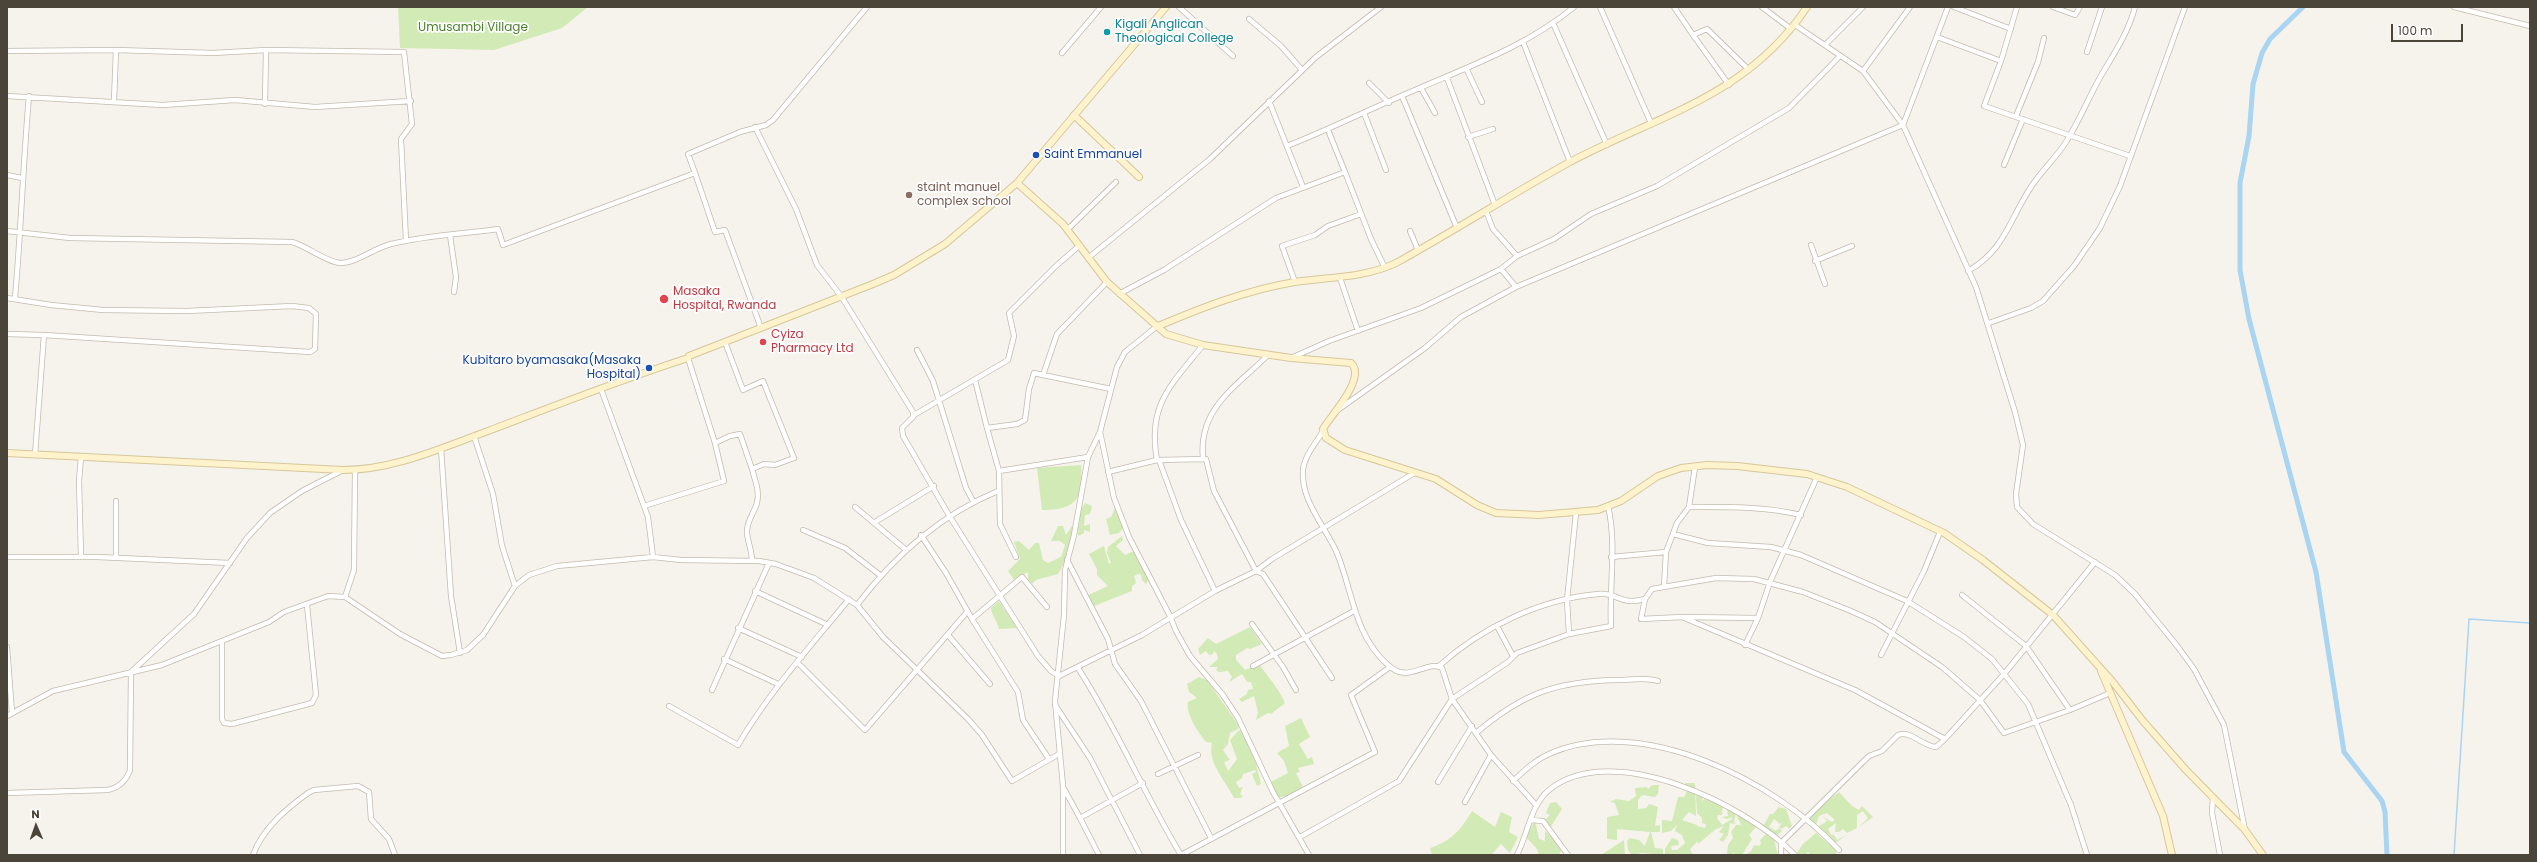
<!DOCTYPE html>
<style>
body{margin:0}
#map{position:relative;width:2537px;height:862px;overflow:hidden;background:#f6f3ec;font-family:Poppins,sans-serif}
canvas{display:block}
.frame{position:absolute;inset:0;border:8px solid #4b4439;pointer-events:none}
.north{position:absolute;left:16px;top:806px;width:40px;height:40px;-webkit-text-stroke:3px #fff;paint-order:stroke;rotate:358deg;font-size:11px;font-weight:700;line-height:16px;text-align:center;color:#4b4439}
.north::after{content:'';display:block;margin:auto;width:14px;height:18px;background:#4b4439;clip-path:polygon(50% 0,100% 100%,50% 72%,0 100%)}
.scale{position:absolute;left:2391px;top:24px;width:72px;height:18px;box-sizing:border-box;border:2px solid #4b4439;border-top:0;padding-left:5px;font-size:12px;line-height:14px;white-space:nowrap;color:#4b4439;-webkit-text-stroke:3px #fff;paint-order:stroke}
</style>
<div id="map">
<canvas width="2537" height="862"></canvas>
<div class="frame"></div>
<div class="north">N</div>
<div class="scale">100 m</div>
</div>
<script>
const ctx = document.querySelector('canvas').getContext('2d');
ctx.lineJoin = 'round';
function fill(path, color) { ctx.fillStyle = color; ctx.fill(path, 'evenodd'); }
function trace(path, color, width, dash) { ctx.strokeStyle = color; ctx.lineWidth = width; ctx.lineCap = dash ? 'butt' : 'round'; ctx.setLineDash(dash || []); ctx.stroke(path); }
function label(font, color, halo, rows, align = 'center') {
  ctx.font = font + ' Poppins,sans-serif'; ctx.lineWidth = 3.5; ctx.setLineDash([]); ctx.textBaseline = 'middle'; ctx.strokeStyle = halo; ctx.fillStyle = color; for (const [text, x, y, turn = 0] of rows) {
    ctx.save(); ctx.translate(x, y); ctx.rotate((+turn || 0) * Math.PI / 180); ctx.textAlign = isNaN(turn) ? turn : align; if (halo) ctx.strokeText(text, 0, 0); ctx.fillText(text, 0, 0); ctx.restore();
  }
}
const green = new Path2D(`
 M398,7H588L562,28L494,50L400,48Z
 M1081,465C1083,498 1078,510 1042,510L1037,468Z
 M1085,503L1092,506L1090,514L1085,515L1084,526L1090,524V532L1084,530V533L1079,536L1077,533L1079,531L1076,527H1079L1080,511Z
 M1115,508L1124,527L1119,533L1110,535L1106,519L1111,517Z
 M1058,526H1063L1066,535L1072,526L1074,528L1067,557L1058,574L1036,580L1032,584L1028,579V572L1014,580L1008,571L1020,559L1014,542L1019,541L1029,550L1035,543H1039L1043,560L1048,563L1061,557L1065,545L1060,541H1051Z
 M1122,536L1123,540L1116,546L1125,555L1136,550L1149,579L1146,584L1142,580L1141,575L1138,574L1134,576L1136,583L1132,586V591L1094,606L1086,596L1108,586L1097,575V569L1089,554L1104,546L1109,564L1111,563L1107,553L1108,547Z
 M999,601L1017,628L999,629C997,620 992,616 991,608Z
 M1250,627L1262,644L1250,649L1247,648L1236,655V660L1245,670L1259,664C1268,677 1280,690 1285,703L1271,714L1268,713L1256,720L1258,712L1254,696L1242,702L1239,699L1247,694L1248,690L1253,689L1251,682H1247L1242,674L1229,682L1232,677L1228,671L1219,672L1216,670L1218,667H1209L1218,659L1217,654L1214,651L1213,654L1209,655L1206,651L1200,655L1198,649L1208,638L1216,644Z
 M1199,677L1207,680L1239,726L1238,729L1230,733L1228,744L1223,750L1230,760L1224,762L1228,771L1237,759L1230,740L1238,731L1242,730L1256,763L1261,784L1257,786L1252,774L1256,772L1255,770L1243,774L1242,778L1236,782L1239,788L1243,787L1240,794L1243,796L1241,798H1234C1226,781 1207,763 1212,743L1206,742C1199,733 1185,714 1188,702L1197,698L1189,692L1187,684Z
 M1301,718L1310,737L1299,744L1308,759L1312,757L1314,764L1298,768L1300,772L1296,773L1303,787C1295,795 1287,797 1276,797L1269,783L1288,773L1284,761L1277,753L1289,746L1285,726Z
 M1685,783H1695L1696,816L1689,812L1682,820L1697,825V829V826L1705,828L1706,824L1702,823V818L1697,813L1696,795L1703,798L1701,801L1705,799L1723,806L1722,815H1718L1717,818L1722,825L1732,819V817L1727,819L1722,817L1728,816L1727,809L1731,806L1733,812L1736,813L1734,822L1736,824L1730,823L1728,835L1723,842L1719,840L1724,834L1719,832L1724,826L1716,829L1698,844V841L1690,849L1693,855H1665V849L1672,838L1678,840L1679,845L1671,846L1672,850H1677L1685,843L1682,835L1675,831L1677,825L1671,831L1662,833V820L1672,821L1678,797H1684L1687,791Z
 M1652,785H1659L1658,794L1655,797L1642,795L1638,800V809L1646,808L1649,804L1658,807L1655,826L1660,825V832H1651L1655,848L1663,849V855L1642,853L1632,855L1628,850L1627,841L1630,838L1639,840L1645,846L1650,832L1617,829V840L1607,839V817L1619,815L1615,803L1610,802L1616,799L1629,801L1636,796L1635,788L1647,787L1648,789Z
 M1839,792L1852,806L1859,810L1862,806L1873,817L1859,827L1868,818L1863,811L1857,815V828L1847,833L1843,829L1839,832H1835L1836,823L1828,829L1831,835H1834L1837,840L1846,835L1834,844L1818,827L1827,821L1823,817L1832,822L1835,820L1827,813L1819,816L1815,828L1806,817Z
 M1556,802L1562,809L1550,828L1544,827L1545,820L1550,815L1546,813L1550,803Z
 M1779,807L1786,809L1792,826L1789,829L1786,826L1781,829L1779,827L1783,822L1780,824L1774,819L1769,827L1776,831L1779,828L1782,831L1776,836L1762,828L1770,814H1773Z
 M1472,811L1495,827L1501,812L1512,817L1509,832L1518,837L1510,853L1501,844L1491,855H1432L1430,848C1451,841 1461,830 1472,811Z
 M1739,815L1756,827L1749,835L1752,839L1742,855H1735L1733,852V855H1727L1728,845L1733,838L1731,832L1736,825H1741L1737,816Z
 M1535,820L1539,839L1545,841V831L1555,840L1561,851L1559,855H1539L1537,849L1526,837Z
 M1816,833L1836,850V855H1811L1808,852L1805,855L1796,854L1803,844Z
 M1766,834L1774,840L1778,855H1745L1751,851L1754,845L1759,846L1761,844L1760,840Z
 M1624,840L1625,855H1601Z`);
const stream = new Path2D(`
 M2454,855L2469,619L2530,623`);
const canal = new Path2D(`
 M2303,7L2270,39L2262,53L2253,84L2249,136L2240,183V270L2249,319L2316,572L2344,752L2382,801L2385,812L2387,855`);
const street = new Path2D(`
 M1179,7L1233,56
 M1600,7L1651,123
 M1674,7L1693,35L1707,29L1749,70
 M1762,7L1791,29
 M1948,7L1903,125L1976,287L2015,412L2023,445L2016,494L2017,507L2033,524L2115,575L2135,594L2178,647L2194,669L2224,725L2245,830
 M1954,7L2011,29
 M2053,7L2075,15L2080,7
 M2454,7L2530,26
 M1249,19L1281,46L1302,70
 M1553,23L1607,145
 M1693,35L1729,85
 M1937,37L2001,61L1984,106L2130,156
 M1523,42L1570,162
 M1825,45L1863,7
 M7,51L116,50L213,53L266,50L404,52L412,124L401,139L406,241
 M2087,52L2102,7
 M1062,53L1101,7
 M2001,61L2017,7
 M1466,68L1482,102
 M1863,71L1910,7
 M1447,78L1495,205
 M1369,83L1389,103
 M1421,88L1435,113
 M7,96L163,105L235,100L315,107L411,101
 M1402,96L1457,228
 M114,101L116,50
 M1269,101L1303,187
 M265,104L266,50
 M1364,113L1386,170
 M2016,116L2038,62L2044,38
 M755,127L796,209L817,265L841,296L913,412V417L902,428L903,436L950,517L1038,656L1051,671L1059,676L1142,635L1215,591L1181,520L1159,460
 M1328,130L1345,172
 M1468,137L1493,129
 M1287,146C1330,129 1372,108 1415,90C1470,66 1527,46 1574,7
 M2004,165L2023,119
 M695,173L715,232L725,230L761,328
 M7,175L22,178
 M1486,211L1493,229L1517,256
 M1067,230L1116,182
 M7,231L70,238L292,242C307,246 326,262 340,263C357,263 374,248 391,244C426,235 463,234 498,229L503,245L695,173L688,154L740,132L766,125L773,120L867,7
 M1410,231L1418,250
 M450,235L456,277L454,292
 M1811,245L1825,284
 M1088,258L1210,159L1316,57L1381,7
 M1815,261L1852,246
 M1501,269L1516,287
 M1968,271C2005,250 2009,220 2031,187C2041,171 2056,158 2066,142C2080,120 2089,96 2102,74C2115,52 2128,33 2135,7
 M1340,278L1358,331
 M1295,282L1282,246L1315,235L1328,226L1361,214
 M1119,294L1164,270L1276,198L1345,172L1371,239L1385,268
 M7,298L51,305L103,310L187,311L292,306L309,308L316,314L315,349L310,352L44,335L7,334
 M15,298C21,231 23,164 29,96
 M1989,323L2031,308L2043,301L2074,266L2100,228L2120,186L2185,7
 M725,342L743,390L763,381L794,458L775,465L764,464L752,469C755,481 760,491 757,503C754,513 746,522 747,533C748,543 752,551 752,561
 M917,350L933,381L966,488L973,501
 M1291,358L1329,341L1421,308L1501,269L1517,256L1554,239L1591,214L1657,186L1789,108L1840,56
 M1043,375L1111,389
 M975,380L987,428
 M601,389L648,517L653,557
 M1335,412L1425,348L1461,317L1516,287L1903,125L1863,71L1795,25
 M914,415L1008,360L1014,336L1009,313L1057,265L1079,246
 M1323,431C1316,443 1305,455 1303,469C1300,500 1325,526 1337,553C1353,592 1354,635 1388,665C1409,685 1426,659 1442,668L1452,699L1491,755L1536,805
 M1100,432L1114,498L1129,537L1170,616L1176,631L1190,656L1223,695L1238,718L1273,792L1309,855
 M474,436L493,494L502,546L515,586
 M715,443L730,436L740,434L752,469
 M441,448L451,596L460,653
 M35,455L44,335
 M1203,459C1198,408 1236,387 1268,355
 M1157,460L1206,459L1214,491L1256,571L1263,574L1332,678
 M999,471L1088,457
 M1108,472L1157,460C1147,405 1171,385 1203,345
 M116,501V558
 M644,506L724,481L715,443L688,358
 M855,507L905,549
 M1689,507C1727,507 1764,506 1801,515
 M1576,513L1567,600L1569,634L1611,626C1609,587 1617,544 1608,506
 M875,522L934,486
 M803,530L845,548L880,575
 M1673,534L1708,543L1771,547L1801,555L1907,601L1964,637L1992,659L2028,704L2071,805L2087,855
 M921,535L946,573L972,619L1022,577L1047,607
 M81,556L79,481L81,457
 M7,557H97L230,563
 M1016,557L1000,524L999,471L987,428L1017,424L1025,420L1029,389L1034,373L1043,375L1057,334L1107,282
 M1611,557L1666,552
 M1067,560L1108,639L1115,664L1141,701L1211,838
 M1664,586L1666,552L1677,523L1689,507L1695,467
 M755,591L828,625
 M1215,591L1256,571L1272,559L1416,472
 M1962,595L2026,646L2070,710
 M345,597L354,570L355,470
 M857,605C895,555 940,515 998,491
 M1683,617L1758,618L1770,582L1817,477
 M972,619L1018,692L1023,720L1049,759
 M1252,624L1283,667L1296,690
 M1497,626L1513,656
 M738,628L802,657
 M948,635L990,684
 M222,642V719L224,723L232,724L312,703L316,695L307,605
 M1745,645L1758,618
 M7,647L12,713
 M1881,655L1924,571L1940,532
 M724,659L778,684
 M797,662L865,730L967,612
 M1253,666L1354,611
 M1439,666C1482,627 1541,599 1598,594C1618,592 1619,606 1645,599
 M1078,668C1117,728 1144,794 1181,855L1375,752L1351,695L1390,667
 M712,690L769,563
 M1055,705L1090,758L1140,855
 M669,706L738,745C769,692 810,647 849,599
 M7,716L53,691L162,665L269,622L284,612L328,596L345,597L400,634L442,656L451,655L467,650L483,635L515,586L529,575L557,566L653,557L681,560L759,561L776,564L814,578L857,605L883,637L968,719L982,735L1012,781L1059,754
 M1476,733C1523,693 1557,681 1618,680C1632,680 1644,677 1658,681
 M1945,739L1855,690L1682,617L1641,619L1645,599L1652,589L1716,578L1754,579L1803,592L1851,611L1875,622L1942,667L1980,700L2004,733L2070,710L2110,693
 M1158,774L1198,755
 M1513,781C1524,771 1535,760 1549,754C1641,713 1776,781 1839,850
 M1438,782L1472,726
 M1063,787L1080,818L1143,783
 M7,793L107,790C119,788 126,781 130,770L131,672L194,614L247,538L270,513L302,491L343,470
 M2213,797L2212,813L2220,855
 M1465,802L1491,755
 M1080,818L1099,855
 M1531,820L1543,821L1568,855
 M1300,837L1399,781L1452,699L1508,662L1517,653L1569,634
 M253,855C263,828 286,809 308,793L314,790L358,786L369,792L371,819L389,839L395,855
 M1063,855V786L1055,701L1064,615L1065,570L1074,535L1088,457L1100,432L1117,367L1125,352L1156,327
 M1517,855C1528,834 1530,806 1549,790C1612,739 1747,805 1795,855
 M1781,855V843L1869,756L1882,751L1898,735C1911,730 1922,746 1936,747L1945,739L2005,673L2095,562`);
const secondary = new Path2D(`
 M1074,115L1139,177
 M1017,183L1063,224L1107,282L1166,334L1203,345L1291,358L1351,363C1367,378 1331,415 1323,429L1326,438L1345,450L1436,479L1477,505L1496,513L1539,515L1598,510L1621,501L1658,476L1681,468L1707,465L1737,466L1807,474L1847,487L1944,533L1983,560L2053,615L2112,681L2143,721L2186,770L2245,830L2263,855
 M1156,327C1201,308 1246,290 1295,282C1329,277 1364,278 1396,263C1454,231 1510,195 1568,163C1658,115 1747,97 1807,7
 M7,453L343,470C394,470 441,448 488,431C554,406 620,380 688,358L689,356L873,284L894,275L945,244L1017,183L1166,7
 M2101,671L2163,816L2172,855`);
const markers = [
 [1107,32,4,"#0f9aa8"],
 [1036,155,4,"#1a4fb4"],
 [909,195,4,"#8d6e63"],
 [664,299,5,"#e0444e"],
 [763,342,4,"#e0444e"],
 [649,368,4,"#1a4fb4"]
];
const cultureNames = [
 ["Kigali Anglican",1115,25],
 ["Theological College",1115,39]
];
const parkNames = [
 ["Umusambi Village",473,28]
];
const transitNames = [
 ["Saint Emmanuel",1044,155],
 ["Kubitaro byamasaka(Masaka",641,361,"right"],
 ["Hospital)",641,375,"right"]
];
const educationNames = [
 ["staint manuel",917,188],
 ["complex school",917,202]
];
const healthNames = [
 ["Masaka",673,292],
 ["Hospital, Rwanda",673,306],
 ["Cyiza",771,335],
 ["Pharmacy Ltd",771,349]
];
fill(green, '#d2eab5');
trace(stream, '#a9d4f2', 1.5);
trace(canal, '#a9d4f2', 5);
trace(street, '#c2bbae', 6);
trace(secondary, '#d6c79b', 8);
trace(street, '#fff', 4.5);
trace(secondary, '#fff3cd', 6);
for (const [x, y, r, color] of markers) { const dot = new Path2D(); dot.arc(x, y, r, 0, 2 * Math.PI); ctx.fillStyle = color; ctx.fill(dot); trace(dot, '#fff', 1.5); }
label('12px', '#0d838f', '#fff', cultureNames, 'left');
label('12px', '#4a7f2a', '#fff', parkNames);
label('12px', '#164399', '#fff', transitNames, 'left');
label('12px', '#785e54', '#fff', educationNames, 'left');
label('12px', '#be3a42', '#fff', healthNames, 'left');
</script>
